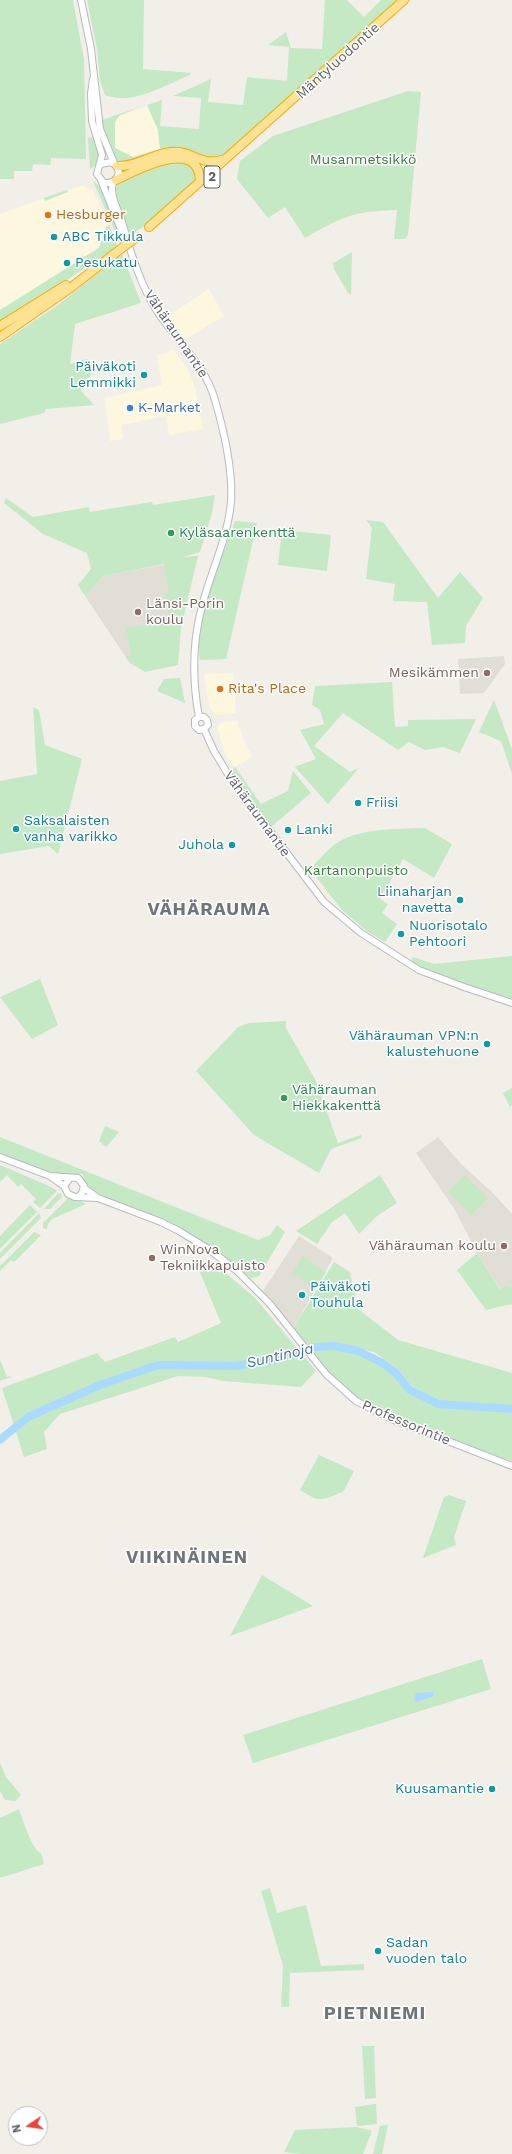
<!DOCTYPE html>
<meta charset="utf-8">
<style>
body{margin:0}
#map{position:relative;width:512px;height:2154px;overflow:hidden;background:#f1efe8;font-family:"Work Sans",sans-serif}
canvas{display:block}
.north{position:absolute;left:8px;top:2106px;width:40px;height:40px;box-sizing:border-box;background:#fff;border:1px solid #bfc1c3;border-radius:50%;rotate:257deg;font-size:11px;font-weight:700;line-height:16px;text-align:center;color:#5f6368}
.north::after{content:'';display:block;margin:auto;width:14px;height:18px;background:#ea4335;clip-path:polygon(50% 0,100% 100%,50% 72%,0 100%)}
</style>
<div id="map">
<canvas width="512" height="2154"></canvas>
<div class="north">N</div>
</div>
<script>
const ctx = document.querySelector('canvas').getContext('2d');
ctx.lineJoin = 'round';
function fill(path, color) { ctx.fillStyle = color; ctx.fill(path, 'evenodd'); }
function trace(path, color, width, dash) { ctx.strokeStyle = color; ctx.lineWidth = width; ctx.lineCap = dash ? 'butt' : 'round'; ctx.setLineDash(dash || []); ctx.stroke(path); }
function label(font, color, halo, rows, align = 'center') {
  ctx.font = font + ' "Work Sans",sans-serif'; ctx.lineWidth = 3; ctx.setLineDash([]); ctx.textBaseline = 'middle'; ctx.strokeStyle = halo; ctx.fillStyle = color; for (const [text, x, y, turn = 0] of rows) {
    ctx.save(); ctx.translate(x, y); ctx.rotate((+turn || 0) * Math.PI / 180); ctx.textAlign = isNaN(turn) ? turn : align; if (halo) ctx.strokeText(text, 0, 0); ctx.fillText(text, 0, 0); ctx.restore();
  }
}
const commercial = new Path2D(`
 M147,106L158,130L160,149L133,157L115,148L114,122L119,116Z
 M84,186L93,191L109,226V240L32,292L0,310V214L77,187Z
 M209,289L224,316L184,340L165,318Z
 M174,350L186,366L195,387L203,429L169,435L166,416L121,425L123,439L110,441L105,398L162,385L157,356Z
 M233,673L236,713L216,715L210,708L204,674Z
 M237,721L243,738L252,757L235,767L225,756L217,726L223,722Z`);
const education = new Path2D(`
 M177,562L175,647L125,656L85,596L103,576Z
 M504,656L505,664L484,693L460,694L458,659Z
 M438,1137L461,1164L493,1193L512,1214V1304L510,1305L477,1253L455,1210L416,1153Z
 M299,1236L333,1258L293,1329L261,1294Z`);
const green = new Path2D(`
 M0,0H73L84,60L86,159L51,158L50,165L33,164L32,171H14V179H0Z
 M87,0H144L143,69L191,73L190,75C165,85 132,106 105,95L100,80L97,49Z
 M325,0H347L364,17L381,0H398L223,155L215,159L126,164L117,161L103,130L102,120L137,108L119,116L115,122V148L133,157L160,149L158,130L147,105L162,100L160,126L199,129L201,98L173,96L211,79L208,102L243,105L247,77L287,81L289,47L268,45L286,32L291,48L322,49Z
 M408,91L421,92L408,235L405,239H394L397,210C354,211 341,217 305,238L285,207L268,218L237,179L240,161L273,136Z
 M93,137L100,156L96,165L90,169L88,138Z
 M181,161L193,167L196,179L149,223L129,236L115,195V188C129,167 159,164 181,161Z
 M93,181L99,186L123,241L120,243Z
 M67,190L70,196L68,192L45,201L44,198Z
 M109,225L117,245L112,250L55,288L0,321V310L99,248L101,241H107L105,228Z
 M352,252L351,295L348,293L334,269L333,263Z
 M122,254L141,303L75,324L70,364L87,359L92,373L81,391L94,405L46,409L44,413L0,424V344L58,305Z
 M215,495L212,513L200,552L183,557L198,556L181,628L178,665L145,672L130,663L125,656L131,655L126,628L170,621L164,594L169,593L164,564L103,576L85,596L78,585L91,569L87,553L43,534L4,503L6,498L33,517L89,507L90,512L152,502L153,505Z
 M366,520L383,522L438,598L460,572L483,598L466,626L465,643L432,645L427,602L393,601L395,584L366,579L372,528Z
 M235,521L257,523L226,659L200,660C193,624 222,556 235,521Z
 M282,530L331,535L327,571L278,565Z
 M180,678L185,703L157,691L164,679Z
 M392,682L395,727L408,726V720L476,719L460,753L443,747L425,750L409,742L398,750L343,713L314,746L350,772L359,768L328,804L295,767L316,759L300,730L324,724L320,710L312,705L315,686Z
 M494,700L512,749V774L501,741L479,732Z
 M33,707L39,710L45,745L82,759L58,854L49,846L0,854V781L37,774Z
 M235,767L261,804L288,791L293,771L311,793L271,827L229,772Z
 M425,828L452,844L434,878L403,859L380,899L388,904L382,913L397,924L385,942L368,932L342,910L310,869C318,861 325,852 334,845C356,828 398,829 425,828Z
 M512,956V1002L410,964L413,957L434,964Z
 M40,979L58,1025L32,1039L0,997Z
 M286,1021V1028L316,1081L338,1143L361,1135L362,1138L331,1149L319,1173L254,1135L196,1071L238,1027L249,1023Z
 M512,1088V1105L510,1107L503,1093Z
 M105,1126L119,1132L106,1147L99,1141Z
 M0,1137L258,1240L270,1235L277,1225L285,1232L259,1276L251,1278L167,1225L88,1191L82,1174L47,1175L0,1156Z
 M0,1165L49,1186L56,1190V1192L40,1208L33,1202L36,1199L21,1184L18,1187L7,1175L0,1182Z
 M380,1175L397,1203L377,1216L359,1234L345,1213L332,1222L317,1244L296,1231Z
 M465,1175L488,1198L471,1215L448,1192Z
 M61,1193L62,1197L50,1209H44L57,1194Z
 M72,1197L86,1204L52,1219L48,1224L47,1229L43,1228V1223L68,1198Z
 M30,1205L37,1212L0,1249V1236Z
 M39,1213L41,1218L0,1259V1253Z
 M34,1232L41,1235L14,1262L11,1260L0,1271V1266Z
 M477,1253L500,1290L506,1286L512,1288V1304L486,1310L457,1270Z
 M303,1256L326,1272L316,1289L297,1275L291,1277Z
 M212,1261L256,1299L316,1371L301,1387L223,1381L206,1377L178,1376L60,1414L44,1432L47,1449L24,1457L2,1388L97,1353L105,1362L175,1337L178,1342L221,1323L199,1270Z
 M334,1262L350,1272L358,1309L398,1340L512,1373V1407L439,1401L413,1387L397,1368L374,1352L337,1344L310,1346L293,1329Z
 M314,1347L358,1351L381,1362L395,1372L410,1390L438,1404L512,1409V1461L479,1452L356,1401L307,1352Z
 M0,1360L7,1377L10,1376L11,1377L0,1381Z
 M319,1455L354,1471L343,1492C320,1501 321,1503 300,1490Z
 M449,1495L466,1501L454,1537L456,1545L423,1558L444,1497Z
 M262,1575L313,1606L230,1636Z
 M482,1659L491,1689L253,1763L243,1735Z
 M0,1763L6,1777L21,1795L15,1801L5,1800L0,1791Z
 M19,1809C23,1820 31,1849 41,1853L44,1864L0,1878V1818Z
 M270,1888L277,1913L306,1905L321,1966L364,1964V1970L290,1973L289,2007H281L283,1966L261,1891Z
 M362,2046H374L376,2098L365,2099Z
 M376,2104L377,2124L357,2126L355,2107Z
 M388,2125L382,2154H373L380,2126Z
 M357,2127L372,2131L363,2154H302L284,2152L295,2130Z`);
const water = new Path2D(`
 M433,1692L434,1696L416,1702L414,1699L416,1693Z`);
const river = new Path2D(`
 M0,1440L28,1417L100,1385L158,1365L235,1366L275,1360L314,1347L334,1346L358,1351L381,1362L395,1372L410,1390L438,1404L512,1409`);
const secondary = new Path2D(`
 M81,0L91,49L100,129L114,163
 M93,79L91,94L92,121L102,155L97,174L104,183H109L116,180L119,173L117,166L111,162L101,164
 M101,180L122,232
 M113,182C109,196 118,209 122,222C131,254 141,287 159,314C179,343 205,365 215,400C224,431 233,468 231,501C228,538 211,571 202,606C192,643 192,679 199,717
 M199,717L195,720V726L199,730L204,729
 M199,717H204L207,720L208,725L204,729
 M204,729L214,751L232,781L324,902L361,933L419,970L464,987L512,1003
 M0,1157L50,1176L78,1178L84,1186L82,1193L79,1196
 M50,1176L64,1186
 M70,1178L64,1186L68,1194L75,1197L98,1198
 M84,1188L98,1198L161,1222L179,1231L210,1250L236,1270L270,1304L326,1374L356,1401L389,1418L512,1466`);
const highway = new Path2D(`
 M117,166C136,167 152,154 171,152C193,150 198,166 222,160
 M116,180C135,171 199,136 200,181
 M149,227L404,0
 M0,326L66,285
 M0,337L69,289L114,254`);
const highwayBridge = new Path2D(`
 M114,254L138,236`);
const markers = [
 [48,215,4,"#e8710a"],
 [54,237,4,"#0f9aa8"],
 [67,263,4,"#0f9aa8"],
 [144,375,4,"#0f9aa8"],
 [130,408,4,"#3f7fe0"],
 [171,533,4,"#2e9e5b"],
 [138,612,4,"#8d6e63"],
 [487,673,4,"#8d6e63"],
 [220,689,4,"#e8710a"],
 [358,803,4,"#0f9aa8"],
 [16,829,4,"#0f9aa8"],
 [288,830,4,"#0f9aa8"],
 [232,845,4,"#0f9aa8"],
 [460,900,4,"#0f9aa8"],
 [401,934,4,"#0f9aa8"],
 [487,1044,4,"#0f9aa8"],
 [284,1098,4,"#2e9e5b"],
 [504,1246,4,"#8d6e63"],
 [152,1258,4,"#8d6e63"],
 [302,1295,4,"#0f9aa8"],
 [492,1789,4,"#0f9aa8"],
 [378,1951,4,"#0f9aa8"]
];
const shields = [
 [212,177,16]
];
const shieldNames = [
 ["2",212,177]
];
const streetNames = [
 ["Mäntyluodontie",338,61,-42],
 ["Vähäraumantie",176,334,56],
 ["Vähäraumantie",257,814,54],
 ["Professorintie",406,1423,23]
];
const parkNames = [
 ["Musanmetsikkö",363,160],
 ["Kartanonpuisto",356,871]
];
const foodNames = [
 ["Hesburger",56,215],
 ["Rita's Place",228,689]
];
const cultureNames = [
 ["ABC Tikkula",62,237],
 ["Pesukatu",75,263],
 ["Päiväkoti",136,367,"right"],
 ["Lemmikki",136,383,"right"],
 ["Friisi",366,803],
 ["Saksalaisten",24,821],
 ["vanha varikko",24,837],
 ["Lanki",296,830],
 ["Juhola",224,845,"right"],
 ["Liinaharjan",452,892,"right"],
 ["navetta",452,908,"right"],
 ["Nuorisotalo",409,926],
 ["Pehtoori",409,942],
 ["Vähärauman VPN:n",479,1036,"right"],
 ["kalustehuone",479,1052,"right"],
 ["Päiväkoti",310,1287],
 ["Touhula",310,1303],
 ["Kuusamantie",484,1789,"right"],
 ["Sadan",386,1943],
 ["vuoden talo",386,1959]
];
const shopNames = [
 ["K-Market",138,408]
];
const leisureNames = [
 ["Kyläsaarenkenttä",179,533],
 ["Vähärauman",292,1090],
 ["Hiekkakenttä",292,1106]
];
const educationNames = [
 ["Länsi-Porin",146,604],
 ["koulu",146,620],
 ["Mesikämmen",479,673,"right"],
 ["Vähärauman koulu",496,1246,"right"],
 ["WinNova",160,1250],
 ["Tekniikkapuisto",160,1266]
];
const waterNames = [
 ["Suntinoja",280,1356,-13]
];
const districtNames = [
 ["VÄHÄRAUMA",209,910],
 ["VIIKINÄINEN",187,1558],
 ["PIETNIEMI",375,2014]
];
fill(commercial, '#fef7e0');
fill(education, '#e1ded6');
fill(green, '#c5e8c5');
fill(water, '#aadaff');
trace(river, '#aadaff', 8);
trace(secondary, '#b6babf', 8);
trace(highway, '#f9ab00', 10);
trace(secondary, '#fff', 6);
trace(highway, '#fde293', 8);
trace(highwayBridge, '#f9ab00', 10, []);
trace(highwayBridge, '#fde293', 8);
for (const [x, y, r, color] of markers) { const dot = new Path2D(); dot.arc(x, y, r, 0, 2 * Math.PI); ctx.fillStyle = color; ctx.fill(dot); trace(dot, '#fff', 1.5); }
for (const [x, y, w] of shields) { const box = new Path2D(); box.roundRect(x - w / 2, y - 11, w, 22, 3); ctx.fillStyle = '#fff'; ctx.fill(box); trace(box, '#5f6368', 1); }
label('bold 13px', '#5f6368', null, shieldNames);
label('14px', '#5f6368', '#fff', streetNames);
label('14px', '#348238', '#fff', parkNames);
label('14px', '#c56008', '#fff', foodNames, 'left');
label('14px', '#0d838f', '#fff', cultureNames, 'left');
label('14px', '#366cbe', '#fff', shopNames, 'left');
label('14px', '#27864d', '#fff', leisureNames, 'left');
label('14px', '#785e54', '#fff', educationNames, 'left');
label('italic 15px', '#4174aa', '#fff', waterNames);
ctx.letterSpacing = '1px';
label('bold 18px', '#70757a', '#fff', districtNames);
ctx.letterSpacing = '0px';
</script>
